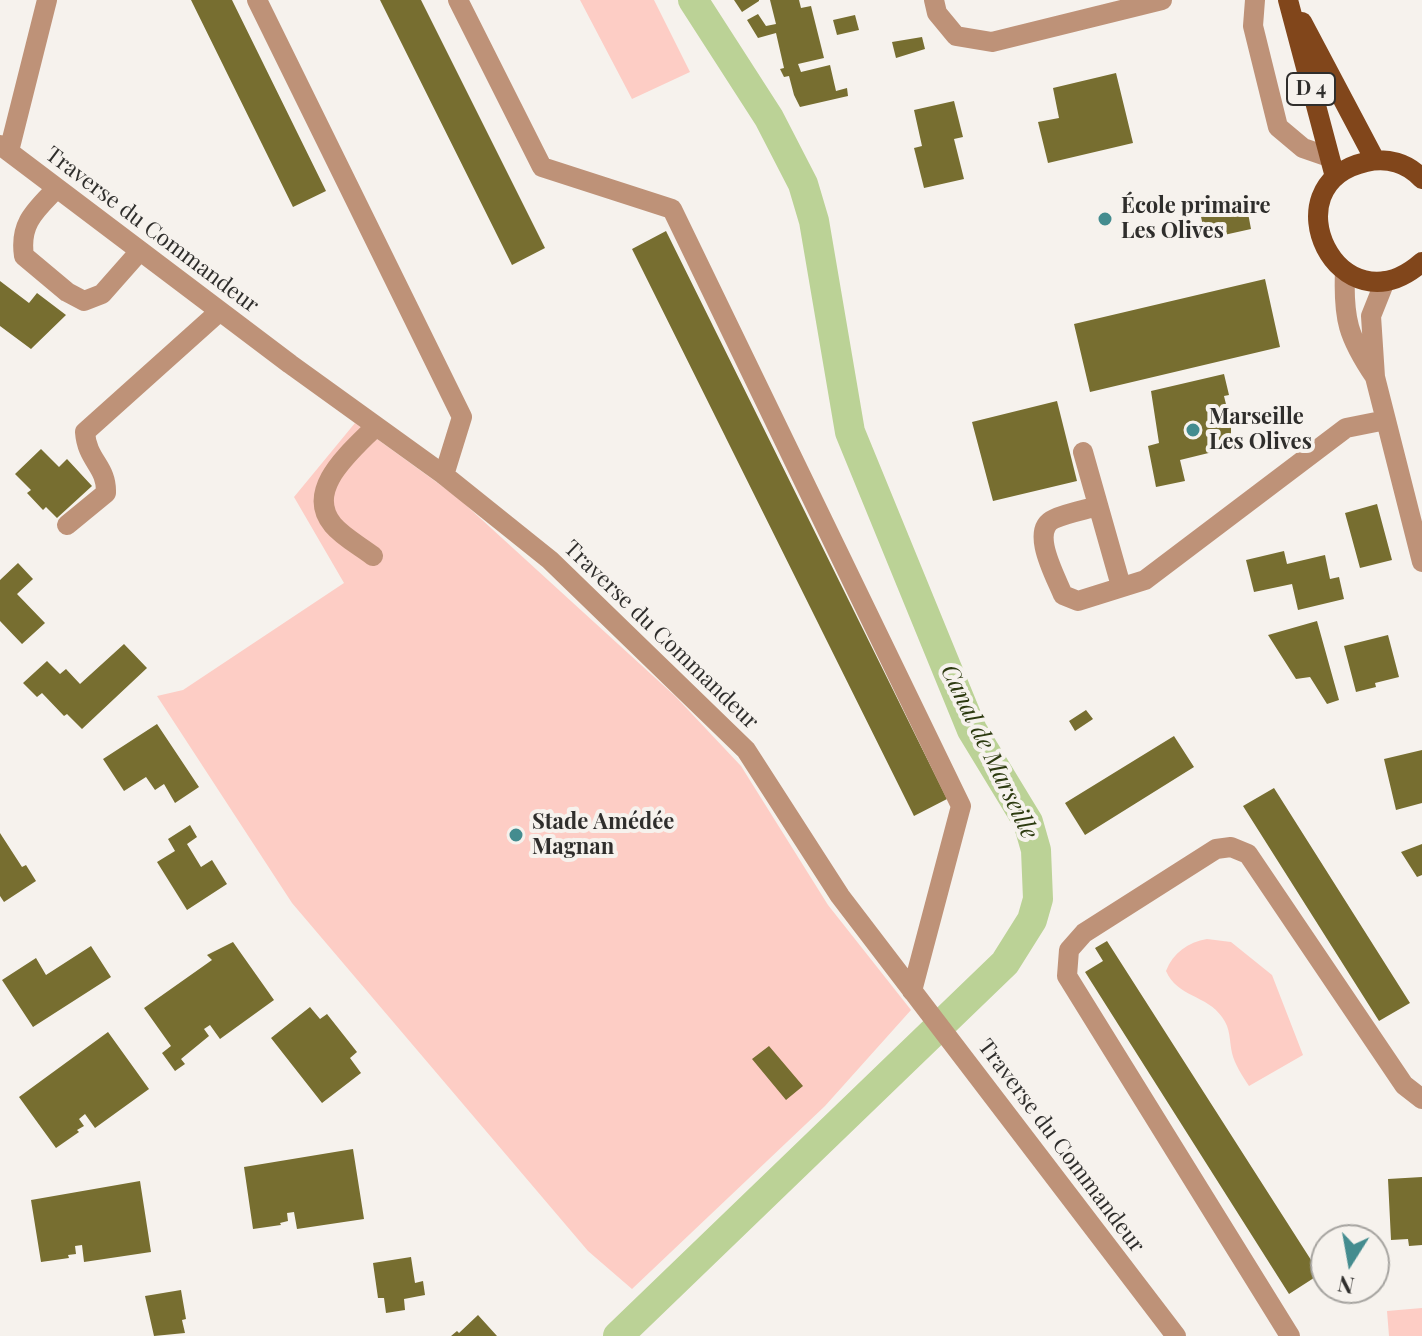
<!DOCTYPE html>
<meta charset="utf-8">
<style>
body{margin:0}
#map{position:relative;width:1422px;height:1336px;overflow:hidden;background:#f6f2ed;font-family:"Playfair Display",serif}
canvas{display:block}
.north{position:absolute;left:1310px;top:1224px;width:80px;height:80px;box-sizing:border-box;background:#f6f2ed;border:2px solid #a6a4a0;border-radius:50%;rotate:191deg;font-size:22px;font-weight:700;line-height:32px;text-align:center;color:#2f2e2c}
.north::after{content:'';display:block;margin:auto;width:28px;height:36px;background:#448c8f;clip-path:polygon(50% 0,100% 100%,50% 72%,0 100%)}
</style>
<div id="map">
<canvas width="1422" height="1336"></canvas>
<div class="north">N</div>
</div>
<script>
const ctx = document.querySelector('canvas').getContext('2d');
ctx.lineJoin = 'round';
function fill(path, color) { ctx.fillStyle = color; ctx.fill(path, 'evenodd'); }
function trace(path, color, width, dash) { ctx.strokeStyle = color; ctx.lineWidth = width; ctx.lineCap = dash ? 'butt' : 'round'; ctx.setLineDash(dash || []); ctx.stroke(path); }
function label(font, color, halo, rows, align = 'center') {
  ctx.font = font + ' "Playfair Display",serif'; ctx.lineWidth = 8; ctx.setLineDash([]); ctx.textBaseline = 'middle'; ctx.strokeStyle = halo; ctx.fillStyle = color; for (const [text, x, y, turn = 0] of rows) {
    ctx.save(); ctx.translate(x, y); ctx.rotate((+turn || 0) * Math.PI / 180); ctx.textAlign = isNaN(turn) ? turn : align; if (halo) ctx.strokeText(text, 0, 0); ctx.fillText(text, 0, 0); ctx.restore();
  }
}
const green = new Path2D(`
 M580,0H654L690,72L632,99Z
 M355,423L457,497L675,696L741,766L828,905L911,1010L825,1106L632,1289L588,1251L292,903L157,696L183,690L344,583L294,497Z
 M1207,939L1231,942L1272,975L1303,1055L1249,1086C1242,1075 1235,1065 1232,1053C1229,1040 1231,1029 1222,1017C1207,995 1177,997 1166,971C1173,953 1188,942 1207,939Z
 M1422,1308V1336H1389L1387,1311Z`);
const canal = new Path2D(`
 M618,1336L1005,963L1032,920L1038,899L1036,850L1028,822L972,730L850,432L814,221L803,184L769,118L693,0`);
const building = new Path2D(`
 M191,0H232L326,191L293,207Z
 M380,0H421L545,248L512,265Z
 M734,0H759V1L742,12Z
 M770,0H799L801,8L811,6L824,58L798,64L801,72L830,65L836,91L847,88L848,96L800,107L794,95L789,76L784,77L780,69L784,68L776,33L758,38L747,20L758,14L766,26L776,24Z
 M855,15L859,30L837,35L833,20Z
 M922,37L925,49L896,58L892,42Z
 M1116,73L1133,143L1048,163L1038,122L1059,118L1053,88Z
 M954,101L963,137L954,139L964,179L924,188L914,148L922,146L914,110Z
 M1245,197L1251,229L1206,239L1199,208Z
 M666,231L947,799L914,816L632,249Z
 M1265,279L1280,347L1090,392L1074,324Z
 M0,281L29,303L37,293L66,315L31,349L0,326Z
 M1224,374L1229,395L1224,396L1231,425V434L1226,436L1229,448L1180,460L1185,481L1156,487L1148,446L1159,443L1151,391Z
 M1057,401L1077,481L993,501L972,422Z
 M41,449L59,467L67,459L92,486L57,518L46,507L43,510L27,493L31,490L15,474Z
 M1377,504L1392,560L1360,568L1345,513Z
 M1284,551L1287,564L1325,555L1330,579L1339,577L1344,599L1298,610L1292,584L1254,592L1246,560Z
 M18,563L33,579L17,594L45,623L22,644L0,621V580Z
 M1317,621L1339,700L1327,704L1310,677L1296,679L1268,635Z
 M1388,635L1399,677L1375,683L1376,687L1356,692L1344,646Z
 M124,644L147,668L82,729L67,714L64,716L42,693L37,697L23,683L47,661L60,674L66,669L80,684Z
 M1086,710L1093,719L1075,731L1069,721Z
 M157,724L199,787L175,803L164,784L155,790L146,777L124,791L103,759Z
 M1174,736L1194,767L1085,835L1065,803Z
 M1422,750V803L1396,810L1384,759Z
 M1274,788L1410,1003L1379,1021L1243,806Z
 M190,825L197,837L187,844L201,867L212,860L227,884L187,910L157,862L175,851L168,839Z
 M0,833L22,867L26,865L36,881L4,902L0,896Z
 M1422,844V875L1417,877L1401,852Z
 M1107,941L1320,1274L1289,1294L1085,972L1103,961L1095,948Z
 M233,942L274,1000L220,1039L210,1025L204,1029L209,1036L181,1059L185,1064L175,1071L162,1053L171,1046L144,1008L212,960L207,955Z
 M91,946L111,977L33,1027L2,980L36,958L46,975Z
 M310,1007L320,1019L327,1014L357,1052L350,1058L361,1073L322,1103L271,1038Z
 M108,1032L149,1089L95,1128L85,1114L79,1119L84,1126L77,1130L79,1132L56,1148L19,1097Z
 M769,1046L803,1086L786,1100L752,1059Z
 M353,1149L364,1219L297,1229L294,1212L287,1213L288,1221L280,1223L281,1225L253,1229L244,1167Z
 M1422,1177V1245L1409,1246L1408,1239L1391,1240L1388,1179Z
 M140,1181L151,1252L84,1262L82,1245L75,1246L76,1254L68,1255L69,1258L41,1262L31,1200Z
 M411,1257L415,1283L423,1281L425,1295L404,1299L405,1310L386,1313L384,1298H378L373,1263Z
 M181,1290L186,1319L182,1320L185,1333L154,1336L145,1296Z
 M478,1315L497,1336H451L457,1331L459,1333Z`);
const minor = new Path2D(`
 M257,0L462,417L444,475
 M458,0L542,167L672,209L961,806L912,991
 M934,0L937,13L956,36L992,42L1162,0
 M1255,0L1253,26L1278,127L1303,148L1329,157
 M0,145L290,364L444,475L550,560L746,750L840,896L1176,1336
 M9,151L47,0
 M57,188C36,210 19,223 24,256L67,292L84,301L102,294L140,251
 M1345,271C1343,319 1348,337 1375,377
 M1385,281L1371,316L1375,377L1422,562
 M1083,452L1121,586
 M1098,506C1084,510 1067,513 1054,519C1029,530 1056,577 1063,595L1078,601L1145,580L1346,428L1386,420
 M67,525L106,493C107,466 87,461 85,432L220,311
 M373,556C360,546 343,537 333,525C303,489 353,450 376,426
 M1290,1336L1067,976L1069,950L1084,933L1216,849L1231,847L1248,854L1404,1085L1422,1099`);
const major = new Path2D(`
 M1288,0L1335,177
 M1302,22L1375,160
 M1422,179C1408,163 1387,157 1366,162C1267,184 1339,335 1422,262`);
const markers = [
 [1105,219,8,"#448c8f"],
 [1193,430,8,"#448c8f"],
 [516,835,8,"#448c8f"]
];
const shields = [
 [1311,89,48]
];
const shieldNames = [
 ["D 4",1311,89]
];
const poiNames = [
 ["École primaire",1121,206],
 ["Les Olives",1121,231],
 ["Marseille",1209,417],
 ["Les Olives",1209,442],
 ["Stade Amédée",532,822],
 ["Magnan",532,847]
];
const streetNames = [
 ["Traverse du Commandeur",152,230,37],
 ["Traverse du Commandeur",661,635,44],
 ["Traverse du Commandeur",1061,1146,53]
];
const waterNames = [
 ["Canal de Marseille",989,752,64]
];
fill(green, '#fdcdc5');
trace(canal, '#bbd296', 30);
fill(building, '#776e30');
trace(minor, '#be9278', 20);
trace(major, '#81461b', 20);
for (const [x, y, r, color] of markers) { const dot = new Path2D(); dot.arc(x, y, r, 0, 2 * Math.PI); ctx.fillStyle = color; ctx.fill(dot); trace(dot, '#f6f2ed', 3); }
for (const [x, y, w] of shields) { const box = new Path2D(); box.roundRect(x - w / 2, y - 16, w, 32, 6); ctx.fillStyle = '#f6f2ed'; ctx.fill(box); trace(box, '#2f2e2c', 2); }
label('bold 20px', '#2f2e2c', null, shieldNames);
label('bold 22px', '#2f2e2c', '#f6f2ed', poiNames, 'left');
label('22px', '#2f2e2c', '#f6f2ed', streetNames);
label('italic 24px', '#2c3a0f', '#f6f2ed', waterNames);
</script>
